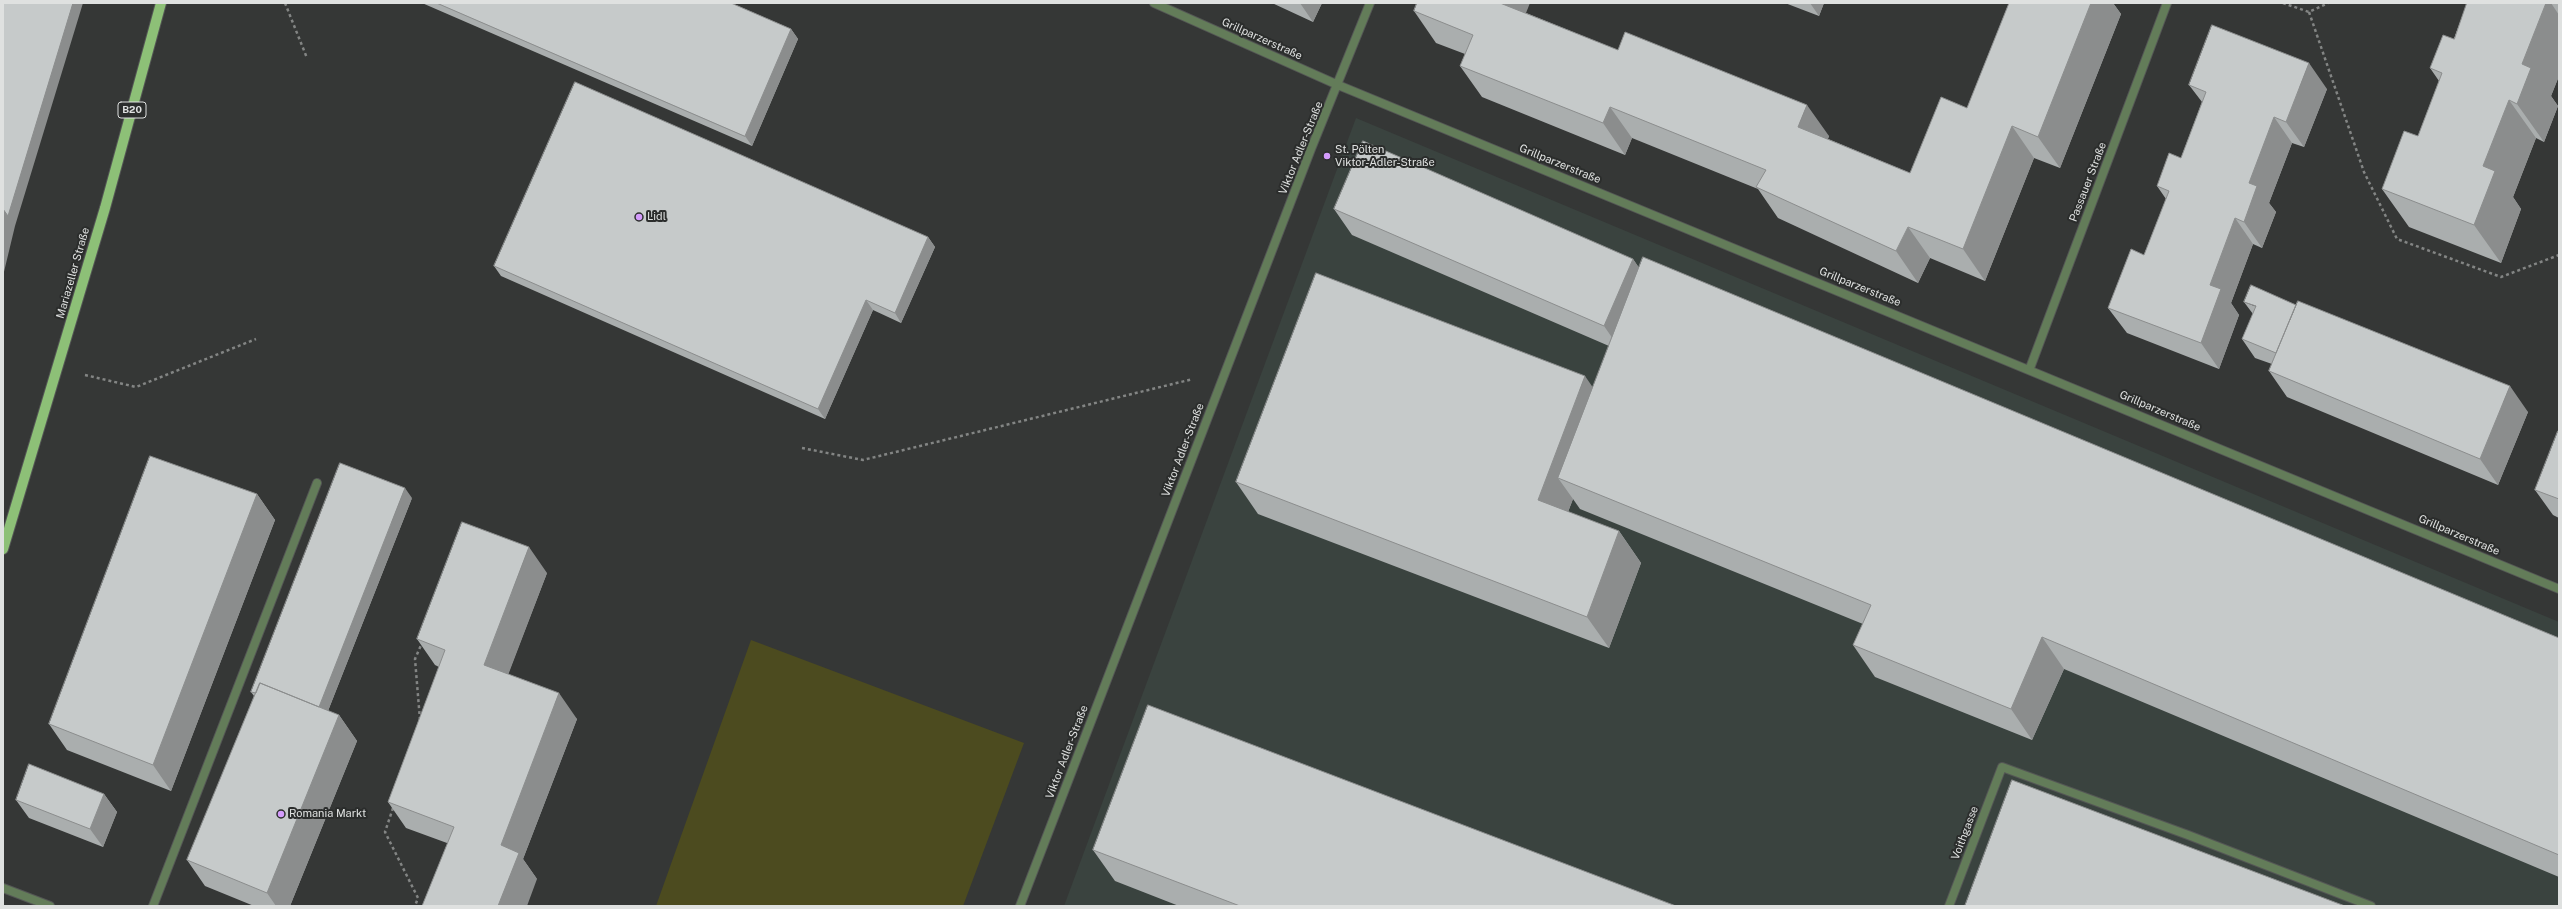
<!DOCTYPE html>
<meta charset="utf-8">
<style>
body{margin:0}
#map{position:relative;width:2562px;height:909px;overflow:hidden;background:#353736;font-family:"Public Sans",sans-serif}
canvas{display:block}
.frame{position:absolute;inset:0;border:4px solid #dfe1e0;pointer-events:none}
</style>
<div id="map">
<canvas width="2562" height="909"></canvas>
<div class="frame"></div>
</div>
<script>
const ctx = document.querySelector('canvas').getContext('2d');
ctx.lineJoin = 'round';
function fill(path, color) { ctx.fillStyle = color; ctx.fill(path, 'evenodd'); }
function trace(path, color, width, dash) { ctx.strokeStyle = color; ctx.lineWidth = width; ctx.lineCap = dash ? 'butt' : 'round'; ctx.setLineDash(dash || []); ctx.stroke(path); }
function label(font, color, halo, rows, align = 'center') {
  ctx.font = font + ' "Public Sans",sans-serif'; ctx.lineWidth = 4; ctx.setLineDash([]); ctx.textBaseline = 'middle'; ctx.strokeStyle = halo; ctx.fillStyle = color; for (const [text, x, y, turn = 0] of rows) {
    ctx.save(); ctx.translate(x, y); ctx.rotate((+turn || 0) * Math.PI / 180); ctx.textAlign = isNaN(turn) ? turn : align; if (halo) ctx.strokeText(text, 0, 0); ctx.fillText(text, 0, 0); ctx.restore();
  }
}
const built = new Path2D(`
 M1356,118L2559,622V906H1064Z`);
const green = new Path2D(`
 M751,640L1024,743L963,906H656Z`);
const path = new Path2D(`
 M285,3L307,58
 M2283,3L2309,12L2328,3
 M2309,12L2364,172L2397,239L2501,277L2559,255
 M85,375L136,387L256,339
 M802,448L863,460L1193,379
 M420,720L415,659L422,643
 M393,808L385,832L418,898L415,906`);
const service = new Path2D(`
 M153,906L317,483
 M1949,906L2002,767L2188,835L2371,906`);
const minor = new Path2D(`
 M1154,3L1338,85L2559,589
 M2030,368L2167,3
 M3,888L50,906
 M1020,906L1311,149L1370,3`);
const primary = new Path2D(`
 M3,549L105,208L161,3`);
const wall = new Path2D(`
 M422,3H731L791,29L798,39L752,146Z
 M1272,3H1322L1313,22Z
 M1785,3H1824L1819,16Z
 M2009,3H2113L2121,14L2060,168L2034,158L1985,281L1930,258L1918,283L1778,218L1758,189L1632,138L1625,155L1482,97L1460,66L1465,54L1436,43L1414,11L1526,13L1829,136L1828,139L1910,173L1967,108Z
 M2467,3H2559V76L2551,96L2558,106L2544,142L2536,138L2513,197L2521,209L2501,263L2409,227L2382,189L2418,136L2439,81L2430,68L2454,39Z
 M2189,85L2327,89L2304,147L2292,143L2269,203L2276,212L2262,248L2253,244L2231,303L2239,315L2219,369L2127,333L2108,308L2144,255L2166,199L2157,186L2181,158L2202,102Z
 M1334,209L1633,259L1639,268L2559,638V877L2064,669L2032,740L1875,677L1853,645L1863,624L1580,509L1573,499L1568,512L1619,531L1641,563L1609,648L1258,514L1236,482L1593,387L1609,346L1352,235Z
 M928,237L935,247L901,323L873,310L825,419L501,276L494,266Z
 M2244,302L2528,412L2498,485L2287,397L2269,371L2272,364L2255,358L2242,339L2253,314Z
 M2559,431V518L2553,515L2535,490Z
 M257,494L275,520L171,791L67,750L49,724Z
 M412,498L328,711L339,715L357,741L290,906H254L205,886L187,860L254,696L251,692Z
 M547,573L508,674L577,719L523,859L537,879L447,843L406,828L388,802L439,667L435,665L417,639Z
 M104,794L117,812L103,847L29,818L16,800Z
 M1093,850L1676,906H1179L1115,881Z`);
const shadedWall = new Path2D(`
 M73,3H83L15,226L3,276V209Z
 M1300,3H1322L1313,22Z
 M1497,3H1530L1518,33Z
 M1810,3H1824L1819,16Z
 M2091,3H2113L2121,14L2060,168L2038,137Z
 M2546,3H2551L2559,15V76L2551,96L2558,106L2544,142L2517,104L2522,64Z
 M791,29L798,39L752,146L745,136Z
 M2309,63L2327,89L2304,147L2286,122Z
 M2509,100L2536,138L2513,197L2521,209L2501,263L2474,225L2483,166Z
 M1807,105L1829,136L1820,158L1798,127Z
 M1610,107L1632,138L1625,155L1603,123Z
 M2274,117L2292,143L2269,203L2276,212L2262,248L2244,222L2249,183Z
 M2012,126L2034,158L1985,281L1963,249Z
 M2235,218L2253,244L2231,303L2239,315L2219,369L2201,343L2210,285Z
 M1908,227L1930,258L1918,283L1896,251Z
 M928,237L935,247L901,323L895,313Z
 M1633,259L1651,285L1622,352L1604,326Z
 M866,300L873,310L825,419L818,409Z
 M1585,376L1607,408L1558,478L1573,499L1560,532L1538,500Z
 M2510,386L2528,412L2498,485L2480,459Z
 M405,488L412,498L322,726L315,717Z
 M257,494L275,520L171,791L153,765Z
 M1619,531L1641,563L1609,648L1587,617Z
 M529,547L547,573L502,691L484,665Z
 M2042,637L2064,669L2032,740L2011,709Z
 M559,693L577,719L523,859L537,879L527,906H498L501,845Z
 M339,715L357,741L290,906H276L267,893Z
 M104,794L117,812L103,847L90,829Z`);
const building = new Path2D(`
 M3,3H73L8,216L3,209Z
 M437,3H731L791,29L745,136Z
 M1417,3H1500L1618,50L1625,32L1807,105L1798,127L1910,173L1941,97L1967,108L2009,3H2091L2038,137L2012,126L1963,249L1908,227L1896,251L1756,187L1766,170L1610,107L1603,123L1460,66L1473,35L1414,11Z
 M2467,3H2546L2522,64L2531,68L2517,104L2509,100L2483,166L2495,171L2474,225L2382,189L2404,131L2418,136L2442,73L2430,68L2443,35L2454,39Z
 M2212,25L2309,63L2286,122L2274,117L2249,183L2257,186L2244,222L2235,218L2210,285L2221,289L2201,343L2108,308L2131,249L2144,255L2169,191L2157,186L2169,153L2181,158L2206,92L2189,85Z
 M575,82L928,237L895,313L866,300L818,409L494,266Z
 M1363,141L1633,259L1604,326L1334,209Z
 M1643,257L2559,638V855L2042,637L2011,709L1853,645L1871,605L1558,478Z
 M1316,273L1585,376L1538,500L1619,531L1587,617L1236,482Z
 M2251,285L2296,305L2276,353L2242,339L2256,306L2244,302Z
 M2298,301L2510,386L2480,459L2269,371Z
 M2558,431H2559V499L2535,490Z
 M150,456L257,494L153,765L49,724Z
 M340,463L405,488L319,707L260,683L256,693L251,692Z
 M462,522L529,547L484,665L559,693L501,845L519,853L498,906H422L454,827L388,802L445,650L417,639Z
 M260,683L339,715L267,893L187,860Z
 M1148,705L1676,906H1240L1093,850Z
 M29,764L104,794L90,829L16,800Z
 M2012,780L2345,906H1965Z`);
const markers = [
 [1327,156,4,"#d49cfc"],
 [639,217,4,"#d49cfc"],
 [281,814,4,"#d49cfc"]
];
const shields = [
 [132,110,28]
];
const shieldNames = [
 ["B20",132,110]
];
const streetNames = [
 ["Grillparzerstraße",1262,39,24],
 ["Viktor Adler-Straße",1301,148,-68],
 ["Grillparzerstraße",1560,164,22],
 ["Passauer Straße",2088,182,-69],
 ["Mariazeller Straße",73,273,-74],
 ["Grillparzerstraße",1860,287,22],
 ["Grillparzerstraße",2160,411,23],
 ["Viktor Adler-Straße",1183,450,-69],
 ["Grillparzerstraße",2459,535,23],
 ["Viktor Adler-Straße",1067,752,-69],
 ["Voithgasse",1965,833,-69]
];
const poiNames = [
 ["St. Pölten",1335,150],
 ["Viktor-Adler-Straße",1335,163],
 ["Lidl",647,217],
 ["Romania Markt",289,814]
];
fill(built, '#3a433f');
fill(green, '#4c4b1f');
trace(service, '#545655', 10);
trace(minor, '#545655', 10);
trace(primary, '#545655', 12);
trace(path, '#838584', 2.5, [3, 3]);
trace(service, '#637c59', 8);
trace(minor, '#637c59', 8);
trace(primary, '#8dc077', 10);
fill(wall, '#aaaeae');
fill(shadedWall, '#8b8d8d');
fill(building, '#c6caca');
trace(building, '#8b8d8d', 1);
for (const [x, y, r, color] of markers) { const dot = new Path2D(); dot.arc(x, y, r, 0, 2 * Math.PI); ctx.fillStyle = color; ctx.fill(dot); trace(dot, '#2b2d2c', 1.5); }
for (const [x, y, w] of shields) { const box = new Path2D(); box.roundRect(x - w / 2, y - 8, w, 16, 3); ctx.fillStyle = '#2b2d2c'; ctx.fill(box); trace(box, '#dfe1e0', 1); }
label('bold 10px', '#dfe1e0', null, shieldNames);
label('11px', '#dfe1e0', '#2b2d2c', streetNames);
label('11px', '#dfe1e0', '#2b2d2c', poiNames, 'left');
</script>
